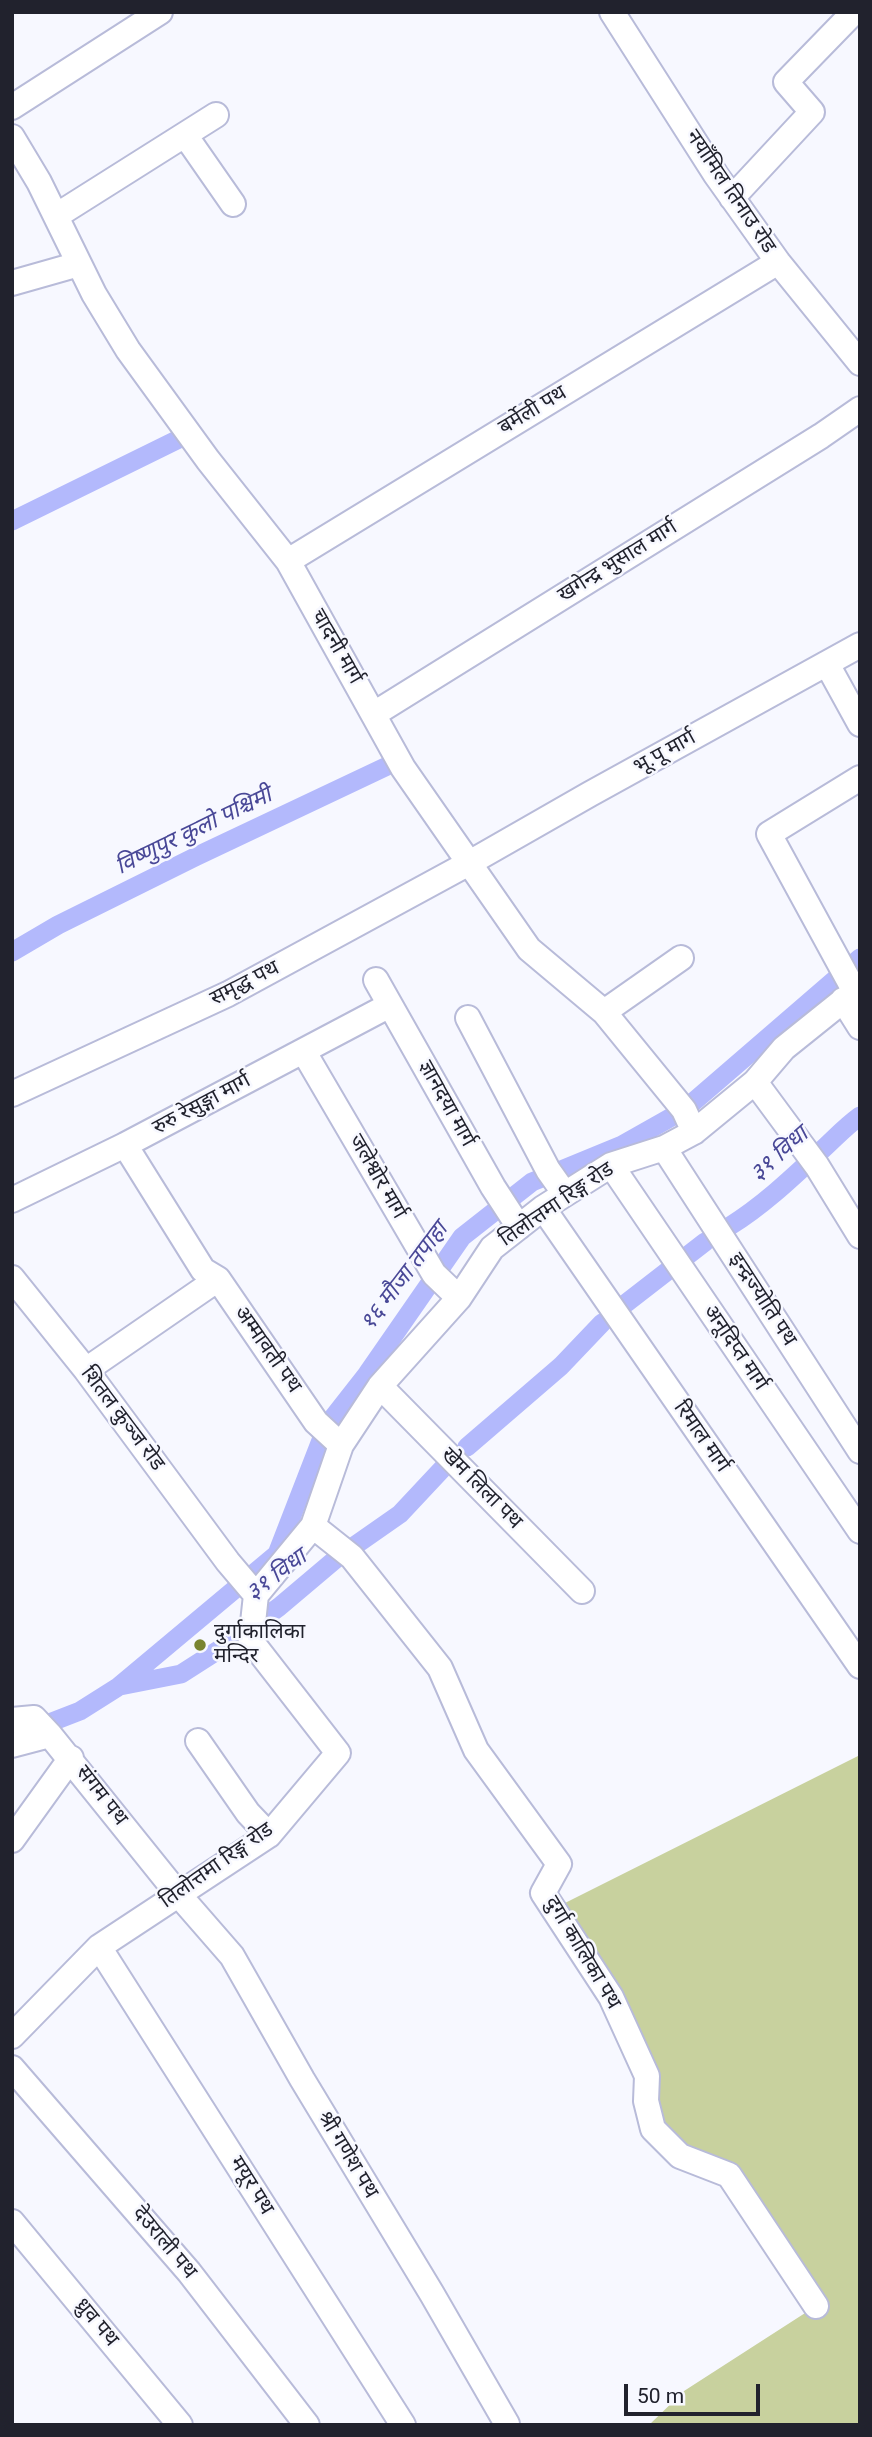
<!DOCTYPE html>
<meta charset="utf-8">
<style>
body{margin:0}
#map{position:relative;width:872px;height:2437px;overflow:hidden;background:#f7f8ff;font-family:Roboto,sans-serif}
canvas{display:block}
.frame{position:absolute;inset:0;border:14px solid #21222d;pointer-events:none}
.scale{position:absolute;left:624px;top:2384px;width:136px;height:32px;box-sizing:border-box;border:4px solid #21222d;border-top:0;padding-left:9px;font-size:21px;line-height:24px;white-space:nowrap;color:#21222d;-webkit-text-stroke:5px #f7f8ff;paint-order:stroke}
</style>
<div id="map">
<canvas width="872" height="2437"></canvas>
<div class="frame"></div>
<div class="scale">50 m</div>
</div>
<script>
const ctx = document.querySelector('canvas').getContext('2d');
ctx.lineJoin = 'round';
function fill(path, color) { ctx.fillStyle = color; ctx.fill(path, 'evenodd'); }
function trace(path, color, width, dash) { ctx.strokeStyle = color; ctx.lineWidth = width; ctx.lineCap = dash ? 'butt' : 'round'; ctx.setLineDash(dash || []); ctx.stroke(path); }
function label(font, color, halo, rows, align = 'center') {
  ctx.font = font + ' Roboto,"Noto Sans Devanagari",sans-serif'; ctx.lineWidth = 5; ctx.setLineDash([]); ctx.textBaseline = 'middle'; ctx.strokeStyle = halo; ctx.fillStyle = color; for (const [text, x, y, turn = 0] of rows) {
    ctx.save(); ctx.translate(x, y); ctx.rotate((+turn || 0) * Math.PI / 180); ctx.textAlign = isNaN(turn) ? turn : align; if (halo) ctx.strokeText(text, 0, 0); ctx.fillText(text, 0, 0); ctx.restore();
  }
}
const green = new Path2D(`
 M860,1755V2425H649L684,2391L816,2306L729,2175L686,2147L662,2124L563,1904Z`);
const canal = new Path2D(`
 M12,521L189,434
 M12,952L58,925L195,857L400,760
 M730,1226C764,1205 794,1176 823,1149C836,1137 845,1127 860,1116
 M625,1304L705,1242
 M467,1447L561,1366L602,1323
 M120,1686L181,1674L231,1642L279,1607L337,1558L400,1514L444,1467
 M31,1730L80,1711L118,1687L277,1554L327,1425L367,1374L462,1237L532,1182L622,1145L684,1110L860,958`);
const minor = new Path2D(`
 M612,12L716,175L778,262L860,363
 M12,107L160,12
 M185,135L233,204
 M12,137L39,182L94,294L128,350L208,460L288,561L403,768L529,949L604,1012L684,1110L694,1132
 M732,198L812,112L786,82L854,12
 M56,216L216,115
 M12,283L79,264
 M288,561L778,262
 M827,664L860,724
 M374,714L821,436L860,409
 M376,980L493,1187L519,1227
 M854,990L769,834L860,778
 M843,1000L860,1027
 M604,1012L681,958
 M468,1018L548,1170L565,1194
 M304,1052L434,1274L459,1298
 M755,1082L817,1166L860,1236
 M12,1094L228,994L471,862L590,794L860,645
 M125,1145L203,1270L218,1279L316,1422L341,1445
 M664,1148L860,1451
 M611,1165L860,1531
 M12,1200L125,1145L390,1005
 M543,1208L860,1666
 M12,1278L86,1370L228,1562L256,1595
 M86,1370L218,1279
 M380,1386L582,1591
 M313,1526L352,1557L440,1668L476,1750L559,1864L543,1893L611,1997L647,2076L646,2101L653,2129L680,2156L729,2175L816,2306
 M12,1720L34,1718L50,1735L178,1894L232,1956L302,2079L432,2294L507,2424
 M198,1741L248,1813L269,1835
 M12,1745L50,1735
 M12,1840L71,1758
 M99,1947L403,2425
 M12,2036L99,1947L269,1835L338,1753L251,1641L256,1595L313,1526L341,1445L380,1386L459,1298L492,1248L543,1208L611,1165L664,1148L694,1132L755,1082L784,1048L860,987
 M12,2068L189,2272L307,2425
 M12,2222L180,2425`);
const markers = [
 [200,1645,7,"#798430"]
];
const streetNames = [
 ["नयाँमिल तिनाउ रोड",730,192,56],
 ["बर्मेली पथ",533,411,-31],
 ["खगेन्द्र भुसाल मार्ग",618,562,-32],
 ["चादनी मार्ग",336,647,60],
 ["भू.पू मार्ग",665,753,-29],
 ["समृद्ध पथ",245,984,-27],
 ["ज्ञानदया मार्ग",446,1104,61],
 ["रुरु रेसुङ्गा मार्ग",202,1105,-28],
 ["जलेश्वोर मार्ग",377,1177,60],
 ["तिलोत्तमा रिङ्ग रोड",557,1205,-34],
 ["इन्द्रज्योति पथ",762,1300,57],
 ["अनूदिप्त मार्ग",735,1348,56],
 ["अम्मावती पथ",267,1350,55],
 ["शितल कुञ्ज रोड",122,1419,53],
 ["रिमाल मार्ग",701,1437,55],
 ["खेम लिला पथ",481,1489,45],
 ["संगम पथ",101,1796,52],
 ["तिलोत्तमा रिङ्ग रोड",217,1866,-35],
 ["दुर्गा कालिका पथ",582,1953,59],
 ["श्री गणेश पथ",347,2155,59],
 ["मयूर पथ",251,2186,58],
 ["देउराली पथ",164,2243,50],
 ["ध्रुव पथ",96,2323,50]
];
const poiNames = [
 ["दुर्गाकालिका",214,1633],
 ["मन्दिर",214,1657]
];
const waterNames = [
 ["विष्णुपुर कुलो पश्चिमी",194,832,-26],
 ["३१ विधा",780,1155,-42],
 ["१६ मौजा तपाहा",405,1277,-53],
 ["३१ विधा",277,1576,-37]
];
fill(green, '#c8d19e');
trace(canal, '#b3b9fc', 19);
trace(minor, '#b8bbd9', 28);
trace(minor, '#fff', 24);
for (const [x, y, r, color] of markers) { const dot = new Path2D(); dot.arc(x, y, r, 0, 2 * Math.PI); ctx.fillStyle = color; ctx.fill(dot); trace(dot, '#f7f8ff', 2.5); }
label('21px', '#21222d', '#f7f8ff', streetNames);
label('21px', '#21222d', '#f7f8ff', poiNames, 'left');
label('italic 23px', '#494897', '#f7f8ff', waterNames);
</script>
